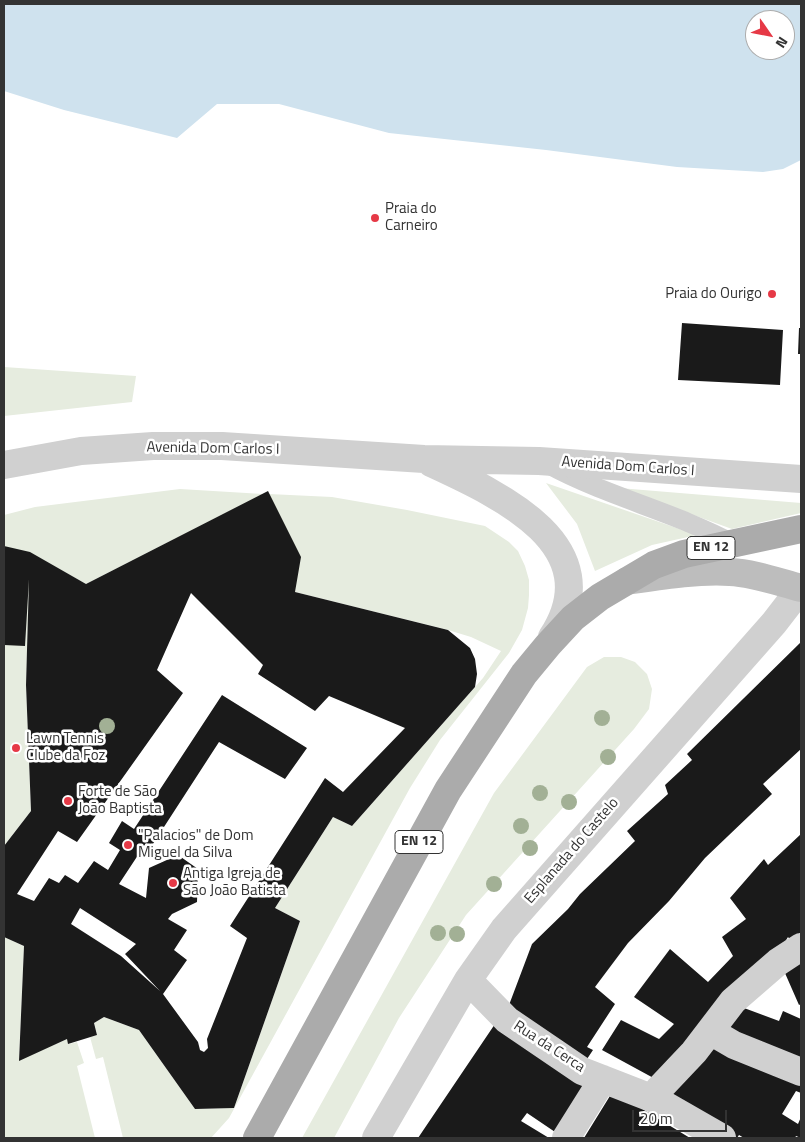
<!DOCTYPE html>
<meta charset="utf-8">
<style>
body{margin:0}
#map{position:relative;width:805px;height:1142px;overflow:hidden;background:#fff;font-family:"Titillium Web",sans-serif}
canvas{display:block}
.frame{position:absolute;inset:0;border:5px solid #333;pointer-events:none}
.north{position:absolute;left:745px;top:10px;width:50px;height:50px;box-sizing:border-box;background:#fff;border:1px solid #adadad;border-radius:50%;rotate:123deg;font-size:14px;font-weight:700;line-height:20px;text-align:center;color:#333}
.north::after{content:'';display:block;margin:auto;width:18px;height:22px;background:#e63946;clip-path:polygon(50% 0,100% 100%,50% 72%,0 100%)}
.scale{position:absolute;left:632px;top:1110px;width:95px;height:22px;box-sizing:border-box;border:2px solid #333;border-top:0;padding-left:6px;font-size:15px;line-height:18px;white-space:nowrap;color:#333;-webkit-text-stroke:4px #fff;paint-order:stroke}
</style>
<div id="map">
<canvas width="805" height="1142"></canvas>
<div class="frame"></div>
<div class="north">N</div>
<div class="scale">20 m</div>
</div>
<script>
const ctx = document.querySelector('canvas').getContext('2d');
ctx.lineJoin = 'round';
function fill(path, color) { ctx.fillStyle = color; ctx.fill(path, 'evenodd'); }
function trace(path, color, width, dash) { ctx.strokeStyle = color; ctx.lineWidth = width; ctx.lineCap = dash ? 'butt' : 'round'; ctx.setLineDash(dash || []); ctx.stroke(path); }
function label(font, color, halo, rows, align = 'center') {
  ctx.font = font + ' "Titillium Web",sans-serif'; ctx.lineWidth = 5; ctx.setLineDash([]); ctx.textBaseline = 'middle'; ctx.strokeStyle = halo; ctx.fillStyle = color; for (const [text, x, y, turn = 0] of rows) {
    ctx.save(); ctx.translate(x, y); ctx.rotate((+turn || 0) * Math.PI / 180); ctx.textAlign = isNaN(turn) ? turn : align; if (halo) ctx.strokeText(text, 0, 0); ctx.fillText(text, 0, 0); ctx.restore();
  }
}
const green = new Path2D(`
 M4,367L136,376L132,402L4,416Z
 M546,483L697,535L652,545L595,571L577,524Z
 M619,488L801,503V513L732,529Z
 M180,489L263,494L86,584L30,553L26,685L31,811L4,846V515L35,507Z
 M269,494L332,497L407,510L485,526L509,542L518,551L525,566L529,580V595L528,608L522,630L509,653L440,740L410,788L229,1118L211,1138H123L103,1057L96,1059L90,1037L97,1035L94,1023L104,1017L139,1030L195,1109L234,1108L300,921L275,908L333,817L352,826L483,678L501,651L471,637L448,630L295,592L296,584Z
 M604,657H621L635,662L647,674L652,689L649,709L634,729L466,915L399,1018L334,1138H302L494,793L587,667Z
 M4,937L24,946L19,1060L67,1039L69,1044L77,1042L84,1063L77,1066L95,1138H4Z`);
const water = new Path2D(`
 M4,4H801V160L783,169L763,172L677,167L546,150L389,133L279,104H217L177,138L64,110L4,91ZM755,20H785V50H755Z`);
const building = new Path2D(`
 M682,323L783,330L780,385L678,380Z
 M799,328H801V354H798Z
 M268,491L301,557L295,592L448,630L470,648L475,659L477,674L475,687L352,826L333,817L275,908L300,921L234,1108L195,1109L139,1030L104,1017L94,1023L97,1035L68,1044L67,1039L19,1061L24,946L4,937V846L31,811L26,685L29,579L25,646L4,645V546L30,552L86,584ZM191,593L263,665L258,674L315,711L329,696L405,728L343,792L325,778L230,926L247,938L207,1039L208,1048L204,1052L200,1050L198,1042L163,994L187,960L174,950L187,930L168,919L172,914L197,902L198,869L178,855L149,868L146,898L119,884L146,843L151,847L219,742L285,779L307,748L222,695L134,829L122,821L109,843L120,850L108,870L94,861L78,883L65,875L59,883L49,878L34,901L17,894L58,831L77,842L183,693L157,670ZM80,908L136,944L125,954L160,991L121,956L71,924Z
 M801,642V749L763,784L772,794L705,858L669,901L628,943L595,987L615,1004L587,1047L593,1050L583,1065L509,1005L532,944L568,909L580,894L635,841L627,831L668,794L665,785L692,760L687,754Z
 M801,834V932L791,941L788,937L774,960L659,1081L602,1050L621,1020L659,1039L674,1024L634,997L670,949L708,982L733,956L722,937L746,919L730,898L764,859L768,865Z
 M801,956V1004L799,1005L781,964Z
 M736,1005L779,1021L783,1011L801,1019V1060L724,1031Z
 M497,1021L590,1083L558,1134L527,1113L521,1121L549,1138H418Z
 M706,1041L801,1077V1093L796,1091L782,1114L798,1124L801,1117V1138L796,1136L795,1138H744L739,1135L737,1138H729L671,1096Z
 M613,1091L690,1138H584Z`);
const lane = new Path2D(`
 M549,465C608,497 675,512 734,544`);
const street = new Path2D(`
 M431,463C498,494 612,545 552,637
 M4,465L81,451L153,446H222L424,459L539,461L801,479
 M468,980L507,1020L582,1071L654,1099L722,1138
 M710,1031L734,1045L801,1072
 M654,1099L659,1089L694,1052L733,1001L778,962L801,947
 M376,1138L468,980L504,929L774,623L801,588
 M566,1138L603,1079`);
const secondary = new Path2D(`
 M627,581C661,576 696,570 730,572C754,573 778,582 801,588`);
const primary = new Path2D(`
 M257,1138L448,790L524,674L548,645L573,618L600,597L654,565L684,554L801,529`);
const trees = [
 [602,718],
 [107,726],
 [608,757],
 [540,793],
 [569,802],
 [521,826],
 [530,848],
 [494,884],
 [438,933],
 [457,934]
];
const markers = [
 [375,218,5,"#e63946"],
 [772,294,5,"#e63946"],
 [16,748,5,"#e63946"],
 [68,801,5,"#e63946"],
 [128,845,5,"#e63946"],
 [173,883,5,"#e63946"]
];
const shields = [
 [711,548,48],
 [419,842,48]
];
const shieldNames = [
 ["EN 12",711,548],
 ["EN 12",419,842]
];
const poiNames = [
 ["Praia do",385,209],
 ["Carneiro",385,226],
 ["Praia do Ourigo",762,294,"right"],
 ["Lawn Tennis",26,739],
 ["Clube da Foz",26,756],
 ["Forte de São",78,792],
 ["João Baptista",78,809],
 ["\"Palacios\" de Dom",138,836],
 ["Miguel da Silva",138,853],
 ["Antiga Igreja de",183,874],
 ["São João Batista",183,891]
];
const streetNames = [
 ["Avenida Dom Carlos I",213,449,1],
 ["Avenida Dom Carlos I",628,467,4],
 ["Esplanada do Castelo",572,851,-49],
 ["Rua da Cerca",549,1047,33]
];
fill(green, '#e6ecdf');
fill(water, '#cfe2ee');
fill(building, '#1a1a1a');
trace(lane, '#d0d0d0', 19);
trace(street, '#d0d0d0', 28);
trace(secondary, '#bdbdbd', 28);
trace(primary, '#ababab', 28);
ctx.fillStyle = '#a2b095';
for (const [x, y] of trees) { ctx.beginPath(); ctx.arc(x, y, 8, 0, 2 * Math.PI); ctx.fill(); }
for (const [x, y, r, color] of markers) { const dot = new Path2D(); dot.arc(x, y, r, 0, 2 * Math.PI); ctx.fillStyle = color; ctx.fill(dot); trace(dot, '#fff', 2); }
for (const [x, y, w] of shields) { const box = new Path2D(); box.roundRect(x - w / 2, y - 11.5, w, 23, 4); ctx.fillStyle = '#fff'; ctx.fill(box); trace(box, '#333', 1); }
label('bold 14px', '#333', null, shieldNames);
label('15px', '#333', '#fff', poiNames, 'left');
label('15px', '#333', '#fff', streetNames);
</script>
